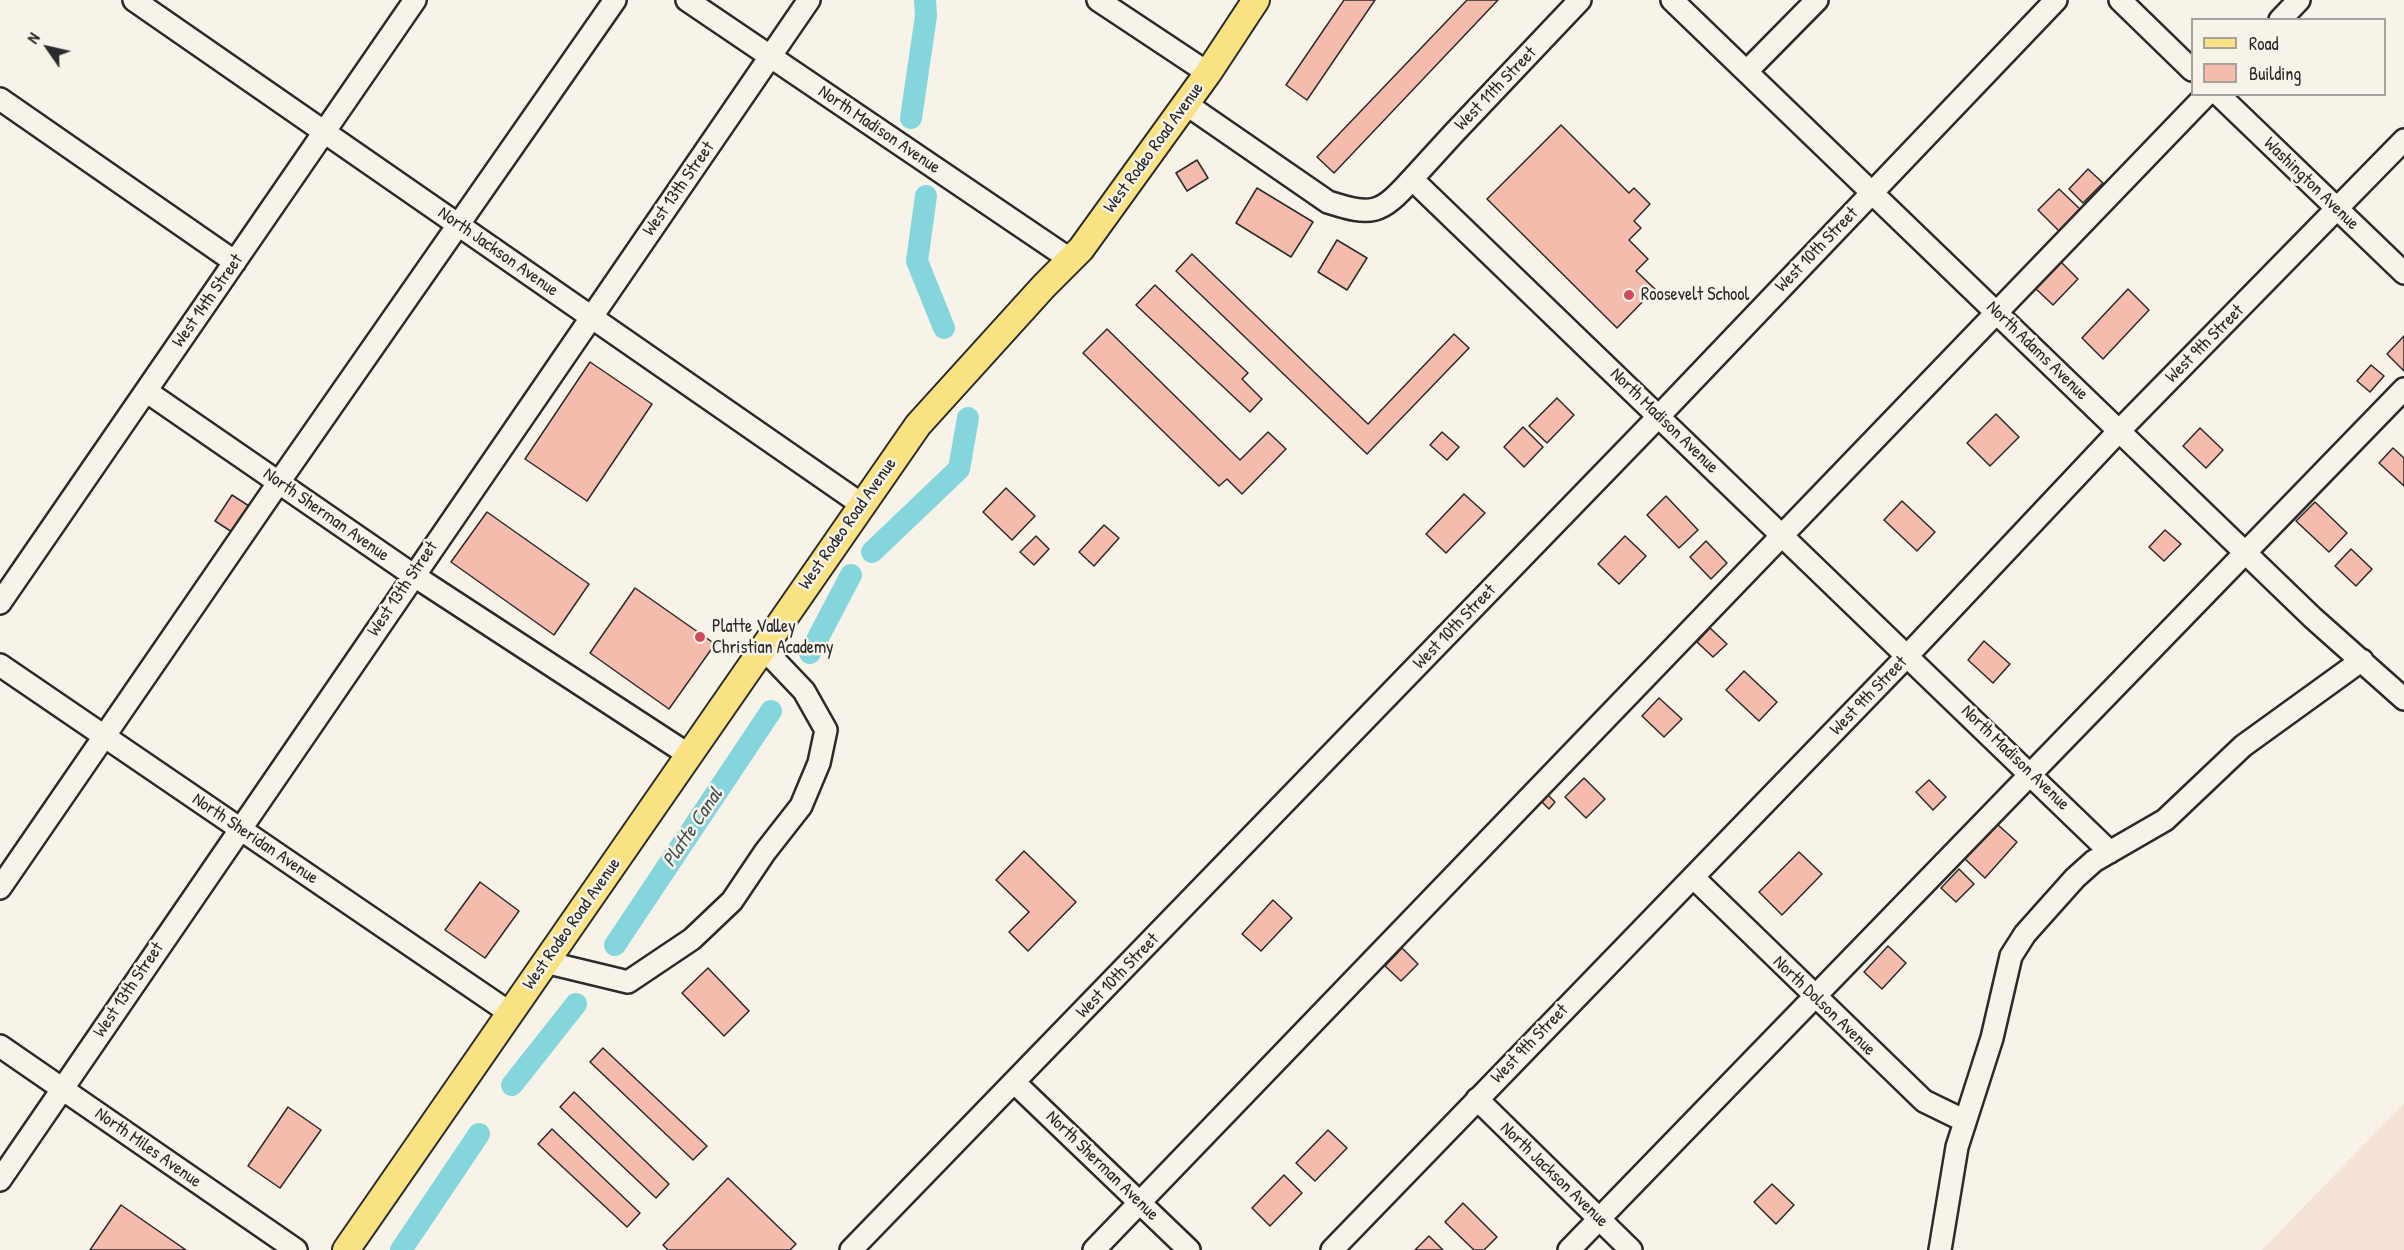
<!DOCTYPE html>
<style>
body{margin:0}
#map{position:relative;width:2404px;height:1250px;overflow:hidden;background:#f7f3e8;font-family:"Patrick Hand",sans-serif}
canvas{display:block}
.legend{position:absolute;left:2191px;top:18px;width:195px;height:78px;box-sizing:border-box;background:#f7f3e8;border:2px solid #a5a39c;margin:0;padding:8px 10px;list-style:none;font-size:18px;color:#2b2b2b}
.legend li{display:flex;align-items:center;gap:12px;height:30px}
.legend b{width:30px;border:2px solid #a5a39c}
.north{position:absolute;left:18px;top:18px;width:60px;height:60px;-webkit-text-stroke:4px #f7f3e8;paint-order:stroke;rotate:304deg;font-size:16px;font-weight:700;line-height:24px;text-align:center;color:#2b2b2b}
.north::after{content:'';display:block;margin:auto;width:21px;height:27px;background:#2b2b2b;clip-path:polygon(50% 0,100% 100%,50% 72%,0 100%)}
</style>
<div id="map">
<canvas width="2404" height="1250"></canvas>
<ul class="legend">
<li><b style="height:8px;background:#f8e281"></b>Road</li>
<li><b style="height:16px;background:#f5bbad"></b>Building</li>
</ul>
<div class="north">N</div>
</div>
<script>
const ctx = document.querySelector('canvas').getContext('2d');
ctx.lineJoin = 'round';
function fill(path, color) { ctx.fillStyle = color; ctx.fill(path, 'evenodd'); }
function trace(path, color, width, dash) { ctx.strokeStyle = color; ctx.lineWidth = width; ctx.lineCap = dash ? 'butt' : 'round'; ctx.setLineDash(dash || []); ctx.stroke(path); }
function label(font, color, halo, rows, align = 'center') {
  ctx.font = font + ' "Patrick Hand",sans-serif'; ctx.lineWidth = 5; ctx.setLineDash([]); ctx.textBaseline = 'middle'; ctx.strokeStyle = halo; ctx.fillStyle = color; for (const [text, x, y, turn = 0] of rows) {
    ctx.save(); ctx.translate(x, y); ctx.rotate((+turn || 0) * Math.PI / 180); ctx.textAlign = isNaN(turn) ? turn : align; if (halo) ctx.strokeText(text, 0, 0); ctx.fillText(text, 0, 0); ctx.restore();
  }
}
const built = new Path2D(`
 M2404,1104V1250H2262L2379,1129Z`);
const canal = new Path2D(`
 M911,118L926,16L925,0
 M926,196L917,261L944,328
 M872,552L959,469L968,418
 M810,653L851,575
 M615,945L771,711
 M512,1085L576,1004
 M401,1250L479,1134`);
const building = new Path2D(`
 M1344,0H1375L1307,100L1286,85Z
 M1467,0H1498L1334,173L1317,157Z
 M1561,125L1629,193L1634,188L1650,204L1634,221L1641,228L1629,240L1648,259L1636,271L1655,289L1617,328L1487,199Z
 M1197,160L1208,178L1187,191L1176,173Z
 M2088,169L2103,183L2083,203L2069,189Z
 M1257,188L1313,222L1291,257L1236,223Z
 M2059,189L2081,210L2060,232L2038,210Z
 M1337,240L1367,258L1347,290L1318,272Z
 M1192,254L1368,424L1454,334L1469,348L1367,454L1176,271Z
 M2060,261L2078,279L2053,305L2035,288Z
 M1155,285L1248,373L1242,379L1262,399L1250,412L1136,305Z
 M2128,289L2149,310L2103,359L2082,338Z
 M1107,329L1240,460L1268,432L1286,449L1242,494L1227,479L1219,486L1083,353Z
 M2404,336V371L2387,354Z
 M590,362L652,404L587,501L525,459Z
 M2371,365L2384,376L2370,392L2357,381Z
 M1557,398L1574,415L1547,443L1529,426Z
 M1996,414L2019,437L1990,466L1967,443Z
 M1523,427L1543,447L1524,467L1504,447Z
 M2200,428L2223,450L2206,468L2183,446Z
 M1442,432L1459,447L1447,460L1430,445Z
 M2393,448L2404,458V486L2379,463Z
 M1006,488L1035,516L1012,540L983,512Z
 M1464,494L1485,513L1446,553L1426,534Z
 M232,495L249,506L232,532L215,521Z
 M1666,496L1698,530L1679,548L1647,515Z
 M1902,501L1935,532L1917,551L1884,520Z
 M2315,502L2347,533L2329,552L2296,521Z
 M487,512L589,584L554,635L451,562Z
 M1104,525L1119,538L1094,566L1079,552Z
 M2165,530L2181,544L2164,561L2149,547Z
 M1036,536L1049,549L1034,565L1020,552Z
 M1625,536L1646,556L1619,584L1598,564Z
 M1706,541L1727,563L1711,579L1690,557Z
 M2351,549L2372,569L2356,586L2335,566Z
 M635,588L715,644L669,709L590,653Z
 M1710,628L1727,644L1713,657L1697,642Z
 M1984,641L2010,664L1993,683L1968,660Z
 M1744,671L1777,702L1759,721L1726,690Z
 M1659,698L1682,719L1664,737L1642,716Z
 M1584,778L1605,799L1586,818L1565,797Z
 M1929,780L1946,797L1933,810L1916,792Z
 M1548,795L1555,802L1549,809L1542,802Z
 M1997,824L2017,842L1985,878L1965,859Z
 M1024,851L1076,902L1028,951L1009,932L1029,912L996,880Z
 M1799,852L1822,874L1782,915L1759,892Z
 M1959,869L1974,884L1956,902L1941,888Z
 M480,882L519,911L485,958L445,930Z
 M1273,900L1292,918L1261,951L1242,934Z
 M1888,946L1906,963L1882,989L1864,972Z
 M1402,948L1418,964L1401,981L1385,966Z
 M708,968L749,1011L724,1036L682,993Z
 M603,1048L707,1146L693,1160L590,1062Z
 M574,1092L669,1184L656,1198L560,1107Z
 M288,1107L321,1130L280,1188L248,1166Z
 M552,1129L640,1213L627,1227L538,1144Z
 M1328,1130L1347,1148L1315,1181L1296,1163Z
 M1284,1175L1302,1193L1270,1226L1252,1208Z
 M728,1178L796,1244L790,1250H668L663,1245Z
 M1772,1184L1794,1205L1776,1224L1754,1202Z
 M1463,1203L1497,1237L1484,1250H1474L1445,1222Z
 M121,1205L186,1250H90Z
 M1429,1236L1443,1250H1415Z`);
const minor = new Path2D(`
 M134,0L861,504
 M687,0L1071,260
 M1098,0L1208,73
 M1672,0L2313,618L2404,699
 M2120,0L2192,70
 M2280,20L2299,0
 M1747,71L1817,0
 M2218,94L2404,273
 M0,99L235,262
 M1186,104L1328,202C1372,216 1380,215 1412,179L2110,852
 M1412,179L1454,133L1580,0
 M146,391L413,575L689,755
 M0,603L415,0
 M0,665L510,1013
 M1693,877L1924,1101L1965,1121
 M0,888L279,482L615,0
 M545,962L628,982L692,939L732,901L765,852L801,806L819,763L826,730L804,691L763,648
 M0,1046L296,1250
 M1015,1083L1189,1250
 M1477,1099L1631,1250
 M0,1180L809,0
 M851,1250L1659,416L2056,0
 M1094,1250L2207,94
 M1332,1250L1908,655L2119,431L2404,140
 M1569,1250L2404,389
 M1940,1250L1957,1147L1992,1038L2011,956L2025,934L2075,878L2094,861L2165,820L2243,746L2362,660`);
const major = new Path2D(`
 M346,1250L918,425L1044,286L1081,249L1208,73L1256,0`);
const markers = [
 [1629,295,6,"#d1495b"],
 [700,637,6,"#d1495b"]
];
const streetNames = [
 ["West 11th Street",1496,89,-46],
 ["North Madison Avenue",879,130,34],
 ["West Rodeo Road Avenue",1154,148,-54],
 ["Washington Avenue",2311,184,44],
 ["West 13th Street",679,189,-55],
 ["West 10th Street",1817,250,-46],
 ["North Jackson Avenue",498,252,35],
 ["West 14th Street",208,301,-55],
 ["West 9th Street",2205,344,-45],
 ["North Adams Avenue",2037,351,44],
 ["North Madison Avenue",1664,421,44],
 ["North Sherman Avenue",326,515,35],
 ["West Rodeo Road Avenue",848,524,-55],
 ["West 13th Street",403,589,-56],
 ["West 10th Street",1455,627,-46],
 ["West 9th Street",1869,696,-46],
 ["North Madison Avenue",2015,758,44],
 ["North Sheridan Avenue",255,839,34],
 ["West Rodeo Road Avenue",572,924,-55],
 ["West 10th Street",1118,976,-46],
 ["West 13th Street",129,990,-56],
 ["North Dolson Avenue",1824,1006,44],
 ["West 9th Street",1530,1044,-46],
 ["North Miles Avenue",148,1148,35],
 ["North Sherman Avenue",1102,1166,44],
 ["North Jackson Avenue",1554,1175,44]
];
const poiNames = [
 ["Roosevelt School",1641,295],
 ["Platte Valley",712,627],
 ["Christian Academy",712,648]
];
const waterNames = [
 ["Platte Canal",693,828,-56]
];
fill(built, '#f6e2d6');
trace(canal, '#85d6dc', 22);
fill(building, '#f5bbad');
trace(building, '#2b2b2b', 1.5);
trace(minor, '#2b2b2b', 26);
trace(major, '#2b2b2b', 30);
trace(minor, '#f7f3e8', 21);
trace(major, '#f8e281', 26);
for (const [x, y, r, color] of markers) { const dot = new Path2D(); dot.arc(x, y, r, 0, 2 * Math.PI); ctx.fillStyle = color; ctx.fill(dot); trace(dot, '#f7f3e8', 2); }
label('18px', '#2b2b2b', '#f7f3e8', streetNames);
label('18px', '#2b2b2b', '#f7f3e8', poiNames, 'left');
label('italic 20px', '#425657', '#f7f3e8', waterNames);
</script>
